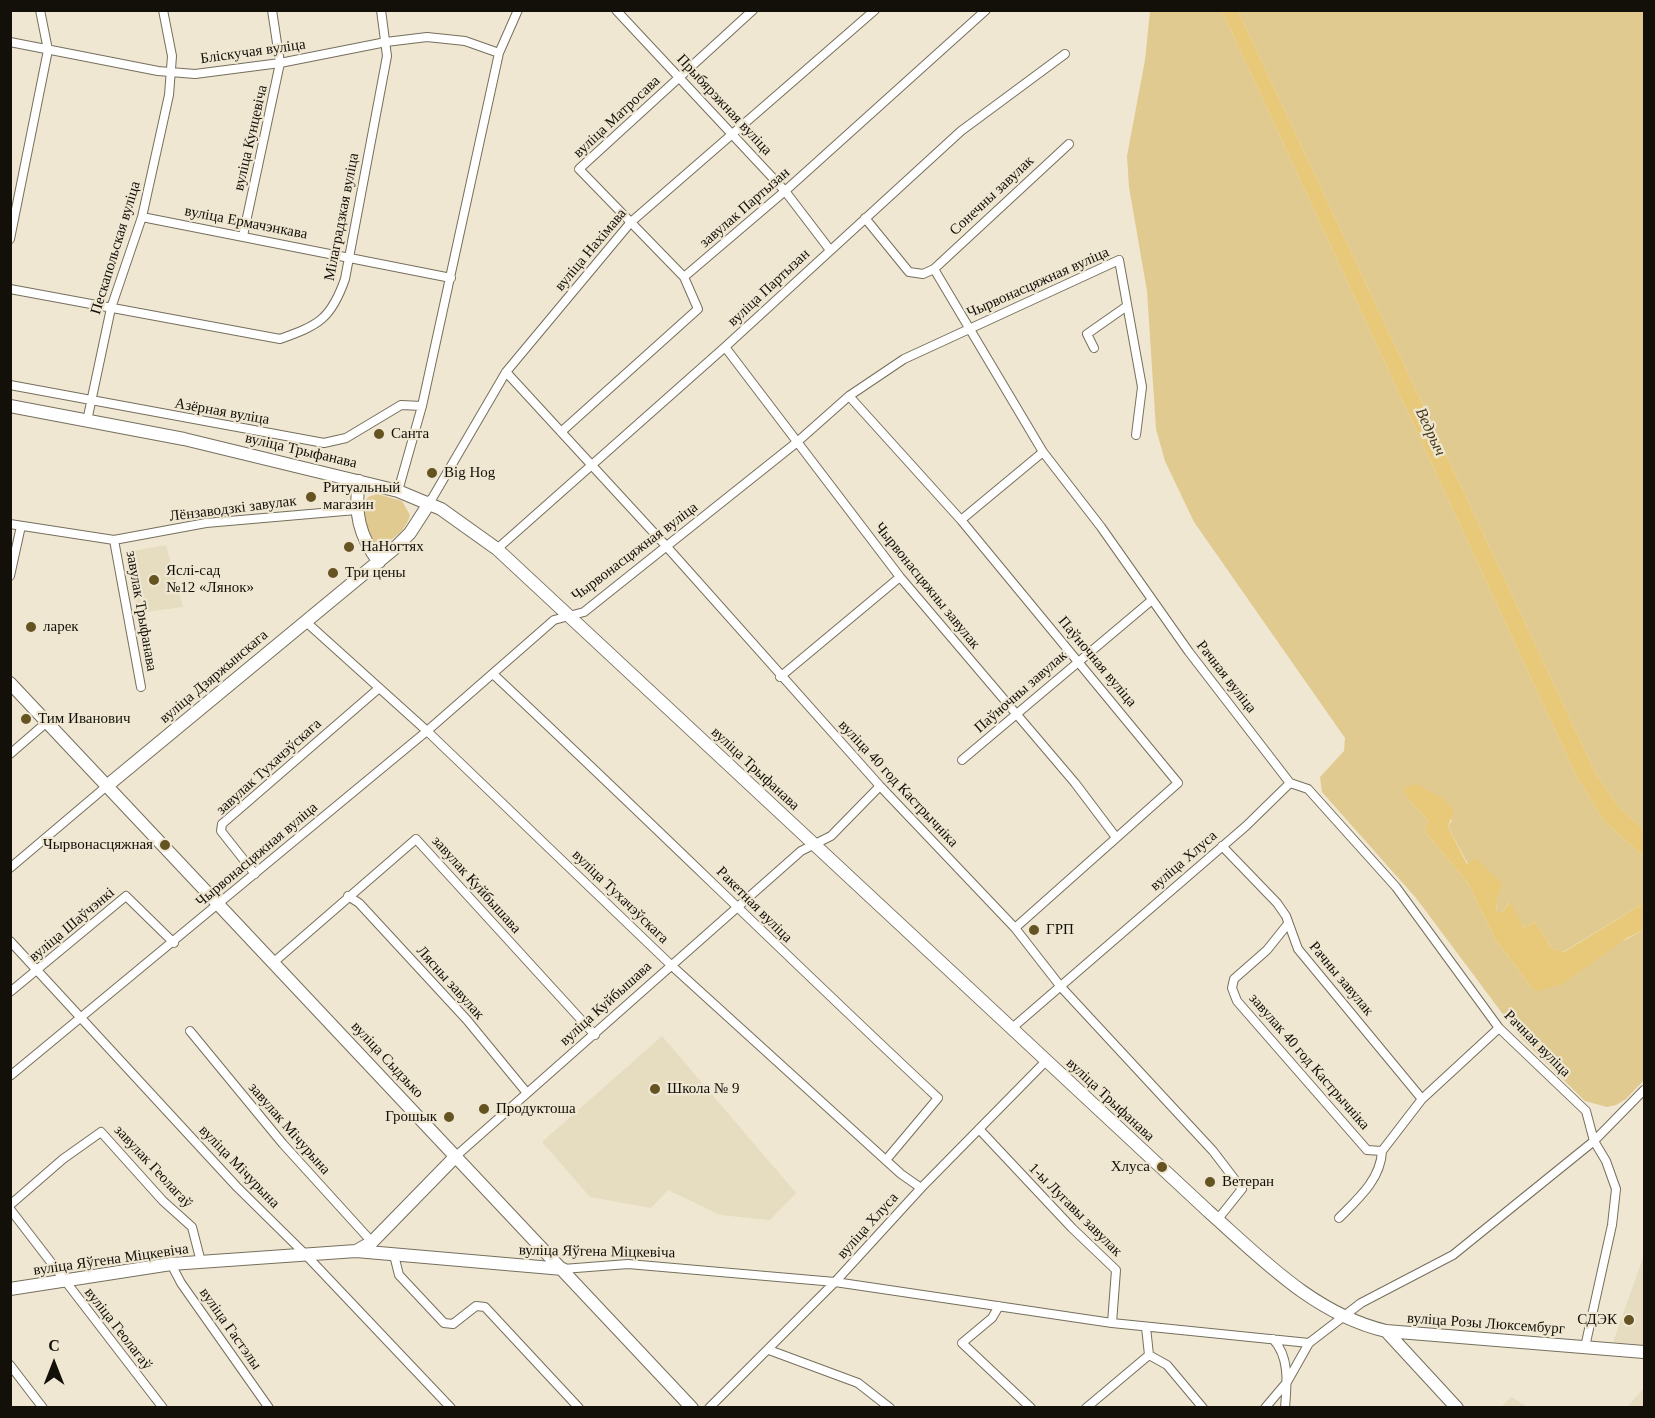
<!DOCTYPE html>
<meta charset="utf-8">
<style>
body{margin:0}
#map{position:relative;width:1655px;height:1418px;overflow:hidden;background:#efe7d2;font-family:"Times New Roman",serif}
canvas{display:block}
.frame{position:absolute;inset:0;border:12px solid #131009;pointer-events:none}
.north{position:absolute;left:24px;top:1334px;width:60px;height:60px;-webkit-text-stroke:4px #efe7d2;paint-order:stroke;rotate:0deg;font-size:16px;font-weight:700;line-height:24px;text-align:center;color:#131009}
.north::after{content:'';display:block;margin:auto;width:21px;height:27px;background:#131009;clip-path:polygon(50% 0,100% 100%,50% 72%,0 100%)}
</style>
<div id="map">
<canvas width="1655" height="1418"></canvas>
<div class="frame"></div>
<div class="north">С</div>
</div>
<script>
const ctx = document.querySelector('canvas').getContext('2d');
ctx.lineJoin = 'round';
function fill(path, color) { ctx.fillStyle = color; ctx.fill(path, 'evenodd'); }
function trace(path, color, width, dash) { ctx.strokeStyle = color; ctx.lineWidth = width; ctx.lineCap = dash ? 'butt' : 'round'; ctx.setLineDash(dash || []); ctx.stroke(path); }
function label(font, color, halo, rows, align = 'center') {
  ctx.font = font + ' "Times New Roman",serif'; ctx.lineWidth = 4.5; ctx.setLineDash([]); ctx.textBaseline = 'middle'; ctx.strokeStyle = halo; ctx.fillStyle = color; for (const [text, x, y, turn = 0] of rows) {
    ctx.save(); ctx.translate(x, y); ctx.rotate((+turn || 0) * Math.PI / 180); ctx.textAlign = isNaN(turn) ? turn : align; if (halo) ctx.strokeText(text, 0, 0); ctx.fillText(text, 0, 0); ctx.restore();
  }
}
const built = new Path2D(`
 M166,545L183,607L137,613L127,552Z
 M662,1036L796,1193L770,1220L720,1215L668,1190L651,1208L590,1197L542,1142Z
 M1644,1255V1345L1613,1342Z
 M1644,1388V1407H1627Z
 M1511,1397L1528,1407H1501Z`);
const green = new Path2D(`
 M1150,11H1222L1576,775L1604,821L1644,857V903L1563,952L1552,949L1535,922L1524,928L1509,902L1503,912H1497L1496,902L1476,859L1468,864L1448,827L1452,820L1407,798L1428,820L1425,832L1468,883L1496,940L1532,988L1644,930V1080L1626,1099L1616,1105L1607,1107L1585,1101L1520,1037L1416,898L1322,792L1320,777L1344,751L1345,738L1194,522L1165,461L1156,429L1147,291L1129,187L1127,156L1145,60Z
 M1238,11H1644V830L1618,806L1596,774Z
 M377,494L402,501L410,515C406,531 386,550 369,541L362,506L368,497Z`);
const water = new Path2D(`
 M1222,11H1238L1596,774L1618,806L1644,830V857L1604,821L1576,775Z
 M1416,784L1443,798L1454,810L1448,827L1467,864L1476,858L1502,884L1496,902L1497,912H1503L1510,901L1524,928L1535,922L1552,949L1564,952L1644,903V930L1627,938L1562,984L1537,991L1532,988L1496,940L1468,883L1425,832L1428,820L1407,798L1404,788Z`);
const street = new Path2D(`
 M616,10L785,191L830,250
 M10,42L158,71L195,74L280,63L386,42L427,37L465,41L499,53
 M142,217L451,278
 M865,218L909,272L923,274L934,269L1043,452L1101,527L1189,652L1290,783L1308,789L1396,887L1499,1028L1586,1111L1594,1141L1606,1161L1616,1189L1612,1225L1585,1347
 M243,236L280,63L272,10
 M10,239L48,50L40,10
 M934,269L1069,144
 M684,277L785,191L986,10
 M10,289L280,339C319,325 331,319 345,279L387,56L381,10
 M725,347L900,577L1075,783L1115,836
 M1094,348L1087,334L1127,306
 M506,372L667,547L880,786L1015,928L1061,987L1213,1151L1242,1189L1218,1219
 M10,385L324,443L346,438L401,405L422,406
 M849,396L961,520L1178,783L1015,928
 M87,421L111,308L142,217L169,95L172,56L163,10
 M561,432L698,309L684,277L579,169L753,10
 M398,491L422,406L499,53L518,10
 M430,502L506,372L631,222L875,10
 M961,520L1043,452
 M10,524L114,540L206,523L356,510
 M114,540L141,687
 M497,549L725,347L961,131L1065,54
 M10,576L21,526
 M305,621L427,731L672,966L901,1174L921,1188
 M493,674C643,814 788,958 938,1098L886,1160
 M780,677L900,577
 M10,754L47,722
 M962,760L1152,600
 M1222,846L1277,903L1286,916L1298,949L1422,1099
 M10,868L108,785
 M255,874L221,831L222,824L378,689
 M348,896L359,903L467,1020L527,1093
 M1287,925L1267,950L1234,979L1232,988L1237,1001L1367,1150L1382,1151L1422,1099L1499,1028
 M10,941L237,1187L304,1253L451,1408
 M274,962L416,839L595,1035
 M10,992L126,896L174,943
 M1011,1029L1246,826L1290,783
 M190,1031L283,1144L372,1242
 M10,1076L427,731L554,620L584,612L796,443L849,396L904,359L1119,260L1142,387L1136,435
 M979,1129L1072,1228L1116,1270L1112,1323
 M456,1156L801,851L831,836L880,786
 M10,1205L63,1159L101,1132L163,1201L192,1227L201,1262
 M10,1209L163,1408
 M1339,1218C1358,1199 1381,1179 1382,1151
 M394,1255L399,1275L444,1323L453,1324L476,1306L485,1307L579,1408
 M171,1264L181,1283L269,1408
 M563,1269L628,1264L835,1282L1112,1323L1309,1343
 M999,1306L992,1318L962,1343L1031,1408
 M1146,1327L1149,1355L1167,1365L1203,1408
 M1273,1339C1290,1357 1287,1384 1285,1408
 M769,1350L858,1383L890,1408
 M10,1365L43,1408
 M709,1408L835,1282L921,1188L1046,1061
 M1086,1408L1149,1355
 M1265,1408L1287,1382L1309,1343L1361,1303L1453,1255L1594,1141L1644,1090`);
const secondary = new Path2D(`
 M10,406L184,439L398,491L441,509L497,549L1208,1211C1262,1259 1314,1314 1386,1331L1644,1352
 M359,481C354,512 359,536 379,562
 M10,683L692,1408
 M108,785L396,547L410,533L430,502
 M356,1251L372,1242L456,1156
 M10,1289L171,1264L356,1251L563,1269
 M1386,1331L1457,1408`);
const markers = [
 [379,434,6,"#655321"],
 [432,473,6,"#655321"],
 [311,497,6,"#655321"],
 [349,547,6,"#655321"],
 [333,573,6,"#655321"],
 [154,580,6,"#655321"],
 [31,627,6,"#655321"],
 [26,719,6,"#655321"],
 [165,845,6,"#655321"],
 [1034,930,6,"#655321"],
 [655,1089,6,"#655321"],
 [484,1109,6,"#655321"],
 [449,1117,6,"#655321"],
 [1162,1167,6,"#655321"],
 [1210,1182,6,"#655321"],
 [1629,1320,6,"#655321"]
];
const streetNames = [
 ["Бліскучая вуліца",253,52,-8],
 ["Прыбярэжная вуліца",724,105,47],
 ["вуліца Матросава",617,117,-43],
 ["вуліца Кунцевіча",251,138,-77],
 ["Сонечны завулак",992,196,-43],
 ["завулак Партызан",745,208,-41],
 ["Мілаградзкая вуліца",342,217,-79],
 ["вуліца Ермачэнкава",246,223,11],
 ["Пескапольская вуліца",116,248,-73],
 ["вуліца Нахімава",591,250,-50],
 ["Чырвонасцяжная вуліца",1038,283,-24],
 ["вуліца Партызан",769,288,-43],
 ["Азёрная вуліца",222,412,10],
 ["вуліца Трыфанава",301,451,13],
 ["Лёнзаводзкі завулак",233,509,-7],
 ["Чырвонасцяжная вуліца",635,552,-37],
 ["Чырвонасцяжны завулак",927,586,51],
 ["завулак Трыфанава",141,611,80],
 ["Паўночная вуліца",1097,662,50],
 ["вуліца Дзяржынскага",214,677,-40],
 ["Рачная вуліца",1226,677,52],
 ["Паўночны завулак",1021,692,-41],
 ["завулак Тухачэўскага",269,767,-42],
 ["вуліца Трыфанава",755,769,43],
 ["вуліца 40 год Кастрычніка",898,784,47],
 ["Чырвонасцяжная вуліца",257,855,-40],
 ["вуліца Хлуса",1184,861,-41],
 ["завулак Куйбышава",476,885,48],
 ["вуліца Тухачэўскага",620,897,44],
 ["Ракетная вуліца",754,905,45],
 ["вуліца Шаўчэнкі",72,925,-40],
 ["Рачны завулак",1341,979,50],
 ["Лясны завулак",450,983,48],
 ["вуліца Куйбышава",606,1004,-42],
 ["Рачная вуліца",1537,1044,45],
 ["вуліца Сыдзько",387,1060,47],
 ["завулак 40 год Кастрычніка",1309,1062,49],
 ["вуліца Трыфанава",1110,1100,43],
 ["завулак Мічурына",289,1129,49],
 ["завулак Геолагаў",153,1167,47],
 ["вуліца Мічурына",239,1167,46],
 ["1-ы Лугавы завулак",1075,1210,45],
 ["вуліца Хлуса",868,1226,-48],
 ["вуліца Яўгена Міцкевіча",597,1252,1],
 ["вуліца Яўгена Міцкевіча",111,1260,-8],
 ["вуліца Розы Люксембург",1486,1324,4],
 ["вуліца Геолагаў",118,1329,52],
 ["вуліца Гастэлы",230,1329,55]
];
const poiNames = [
 ["Санта",391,434],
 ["Big Hog",444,473],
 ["Ритуальный",323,488],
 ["магазин",323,505],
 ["НаНогтях",361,547],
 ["Яслі-сад",166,571],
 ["№12 «Лянок»",166,588],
 ["Три цены",345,573],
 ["ларек",43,627],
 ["Тим Иванович",38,719],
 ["Чырвонасцяжная",153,845,"right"],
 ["ГРП",1046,930],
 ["Школа № 9",667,1089],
 ["Продуктоша",496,1109],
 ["Грошык",437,1117,"right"],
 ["Хлуса",1150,1167,"right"],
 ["Ветеран",1222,1182],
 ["СДЭК",1617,1320,"right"]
];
const waterNames = [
 ["Ведрыч",1430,432,65]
];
fill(built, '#e6dcc0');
fill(green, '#e1ca8f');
fill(water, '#e7c979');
trace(street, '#766f5d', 10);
trace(secondary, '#766f5d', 14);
trace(street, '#fff', 8);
trace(secondary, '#fff', 12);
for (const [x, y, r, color] of markers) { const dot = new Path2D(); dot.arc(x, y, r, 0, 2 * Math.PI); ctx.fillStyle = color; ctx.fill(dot); trace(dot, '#efe7d2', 2); }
label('15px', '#131009', '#efe7d2', streetNames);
label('15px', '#131009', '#efe7d2', poiNames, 'left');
label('italic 16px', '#453815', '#efe7d2', waterNames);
</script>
